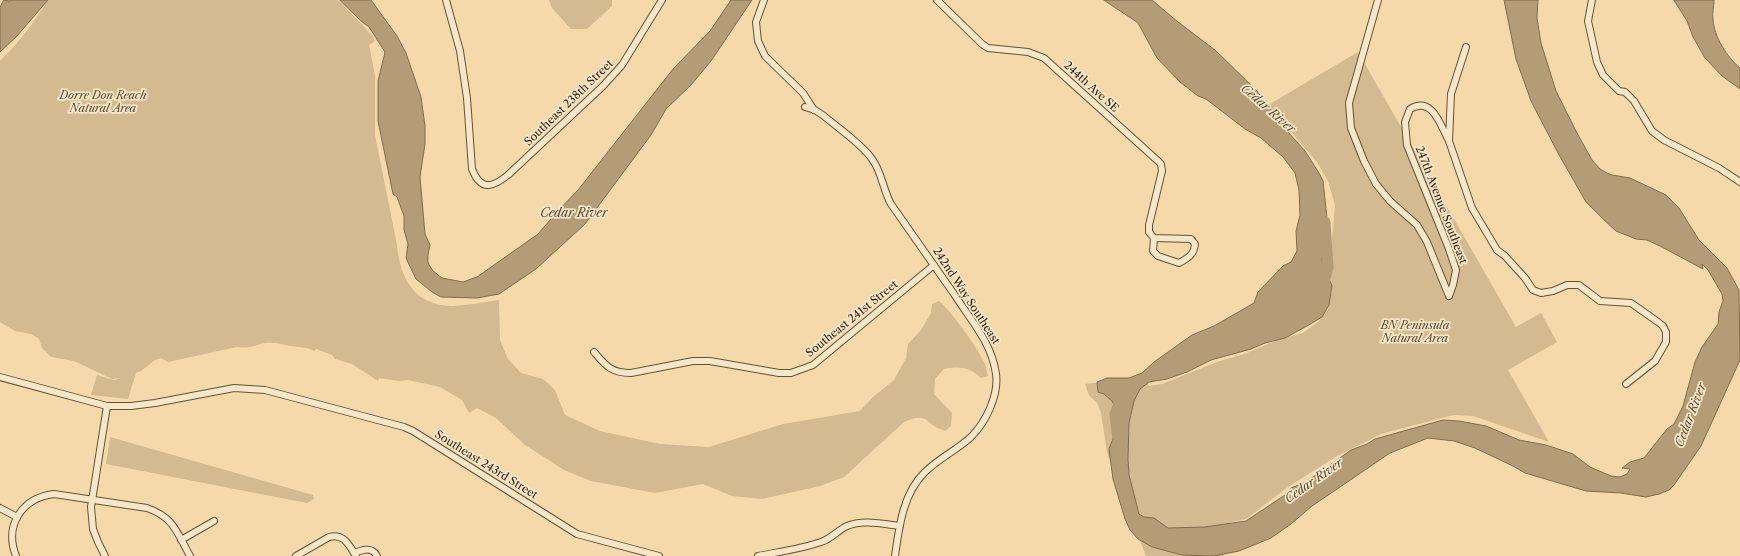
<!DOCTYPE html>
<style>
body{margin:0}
canvas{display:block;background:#f5d9aa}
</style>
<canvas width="1740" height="556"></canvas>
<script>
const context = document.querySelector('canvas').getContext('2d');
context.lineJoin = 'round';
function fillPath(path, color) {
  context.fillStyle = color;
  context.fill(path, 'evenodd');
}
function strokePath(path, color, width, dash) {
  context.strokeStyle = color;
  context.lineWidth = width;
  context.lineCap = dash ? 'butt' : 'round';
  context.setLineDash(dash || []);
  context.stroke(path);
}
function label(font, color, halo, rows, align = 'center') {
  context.font = font + ' "Libre Caslon Text",serif';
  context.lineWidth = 3.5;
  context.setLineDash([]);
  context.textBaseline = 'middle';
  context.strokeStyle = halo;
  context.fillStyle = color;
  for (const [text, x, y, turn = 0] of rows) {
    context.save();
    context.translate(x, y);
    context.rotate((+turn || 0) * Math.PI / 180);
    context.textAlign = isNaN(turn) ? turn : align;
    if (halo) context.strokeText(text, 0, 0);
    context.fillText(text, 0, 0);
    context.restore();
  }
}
fillPath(new Path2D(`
 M48,0H337L340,2L371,34L375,41L369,45L375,75V135L397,245C400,279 415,306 453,306C468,305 484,302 499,300L500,340L508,359L521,373L543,379L555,390L565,415L600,431L660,444L709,447L783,424L860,411L873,397L894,380L906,358L908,344L921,330L931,313L932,304L939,301C951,310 979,350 985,364C986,368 987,372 988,376L981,378C969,367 959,366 944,369L935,379L934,394L952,413L951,426L945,431C923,424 930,411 904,422L844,477L820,486L762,499L732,496L703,484L655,493L591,481L564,470L525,445L496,418L477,408L469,413L462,400L440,387L408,380L399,381L379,378L378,381L352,364L335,359L332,355L316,349L315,351C306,347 299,347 290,346C281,344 275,342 265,343C254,345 251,349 237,347L168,362L161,358L155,360L141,371L130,375L136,373L128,399L91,395L97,375L114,380L122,378L112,379L74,361L51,357L42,348L39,339L31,334L15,331L0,322V61C19,43 34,22 48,0Z
 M549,0H612V6L587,29H571L552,8Z
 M1358,52L1516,327L1541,313L1557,342L1508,370L1549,442L1473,416L1454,415L1430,421L1381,434L1337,456L1288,487L1246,519L1228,523L1234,533L1223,556H1146L1113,471L1107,452L1101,413L1097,403L1089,395L1085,384L1144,377L1149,386L1162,384L1217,362L1247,353L1280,339L1303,333L1319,321L1328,309L1332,291L1330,262L1335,205L1328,181L1317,162L1268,105Z
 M110,437L313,495L314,499L307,503L106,464Z`), '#d4ba90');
const water = new Path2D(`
 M4,0L9,1L11,0H48L17,36L0,52V8Z
 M340,0H371L397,36L406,53L421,97L425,126V144L420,177L425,234L430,245L428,255V263L433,271L442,278L463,282L477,277L538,234L557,212L578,190L673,69L710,31L731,0H752L711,61L691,85L666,109L651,135L585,224L536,269L499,294L477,298L441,297L432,292L416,279L406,258L408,244L404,230V216L397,197L393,194L378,121V81L385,52L369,27L361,21Z
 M1104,0H1152L1178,22L1215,50L1256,90L1288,132L1305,151L1319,173L1323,181L1327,218L1326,237L1322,260L1332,286L1329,305L1322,317L1307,326L1285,338L1265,343L1251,349L1211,360L1187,372L1167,379L1149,382L1140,389L1134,401L1129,423L1128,459L1129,475L1139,514L1144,517L1154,518L1168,528L1205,527L1246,521L1285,495L1291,488L1306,482L1351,450L1367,444L1375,439L1443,420L1459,421L1486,426L1519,440L1546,445L1573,454L1590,467L1611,476L1620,477L1627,474L1630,469L1622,468L1630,462L1644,458L1667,429L1674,424L1683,406L1695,362L1702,347L1718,324L1719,312L1723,301L1722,294L1708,270L1702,264L1703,269L1660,246L1647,240L1636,239L1616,231L1604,220L1586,202L1558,153L1531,101L1516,59L1504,0H1538L1537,18L1541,43L1556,91L1577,133L1592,160L1600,169L1607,173L1612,175L1630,178L1666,195L1679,208L1699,240L1727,268L1739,290L1740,360L1701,446L1674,485L1669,490L1659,494L1646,497L1621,493L1586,491L1525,473L1513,466L1475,448L1454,441L1428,438L1390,453L1312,506L1291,524L1271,538L1239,551L1214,556L1182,555L1152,547L1138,539L1130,530L1125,519L1113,479L1109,449L1116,431L1118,414L1112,401L1104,394L1098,392L1097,382L1107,378H1129L1142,373L1154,362L1192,335L1214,326L1254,303L1258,292L1283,266L1291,262L1297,251L1296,231L1300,215L1299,190L1295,173L1283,157L1261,138L1245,129L1206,99L1198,96L1180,82L1157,58L1138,23Z
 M1674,0H1714C1714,6 1712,13 1713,19C1714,37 1727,57 1740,68V89L1722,76L1705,58L1693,37L1687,21Z`);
fillPath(water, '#b39c76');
strokePath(water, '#806c4e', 1);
strokePath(new Path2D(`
 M1323,286L1328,268L1325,222
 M1118,440L1115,414L1122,397`), '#b39c76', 11);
const minor = new Path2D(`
 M446,0L460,51L467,98L472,169C481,192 493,187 508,175L603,86L622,65L662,0
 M764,0L756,22L758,41L765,56L803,93L814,110
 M937,0L982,44L988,48L1028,52L1044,58L1158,161L1161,164L1162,171L1149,225V232L1154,238L1153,251L1158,256L1179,263C1188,258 1194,255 1195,244L1191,239L1154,238
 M1378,0L1349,103L1351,128L1364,161L1376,184L1390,201L1417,225L1427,242L1449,296
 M1592,0L1588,21L1597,62L1603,75L1619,91L1625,92L1634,101L1652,131L1664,140L1719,168L1740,182
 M1466,47L1451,94L1449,141L1472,208L1497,250L1505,256L1525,278L1533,290L1541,293L1553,291L1567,285H1579L1600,301L1631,303L1658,322L1663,326L1666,332V342L1655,361L1626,384
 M805,107L815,110L824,116C837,127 863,145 872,159C882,172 883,190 891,204C912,234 933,264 954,294C970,319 992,343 996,374C999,395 986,422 971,437C957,450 939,458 925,472C903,493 899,527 895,556
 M1448,139C1440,124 1432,96 1410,109L1405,122L1407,145L1449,249L1456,270L1453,285L1449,296
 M594,352C606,366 611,373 631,373L693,361H710L779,373H791L813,365L934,265
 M0,377L107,406H131L155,403L234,388L265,390L404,427L413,431L577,534L659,556
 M0,508L17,517
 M181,540L214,521
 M354,553C363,550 372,546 377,556
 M16,556C4,525 22,498 54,494L147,508C174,517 177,533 190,556
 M105,556L98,542L93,529L91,507L107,406
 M296,556L329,537C344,533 349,545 356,556
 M758,556C778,552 801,549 821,542C831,539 838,530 847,526C863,519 883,524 900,526`);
strokePath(minor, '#645238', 8);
strokePath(minor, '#f8e6c8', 6);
label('11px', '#342512', '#f8e6c8', [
 ["244th Ave SE",1091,87,42],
 ["Southeast 238th Street",569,103,-44],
 ["247th Avenue Southeast",1441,205,69],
 ["242nd Way Southeast",966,296,57],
 ["Southeast 241st Street",852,319,-39],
 ["Southeast 243rd Street",486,465,32]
]);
label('italic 11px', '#5c4a32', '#f8e6c8', [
 ["Dorre Don Reach",103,96],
 ["Natural Area",103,109],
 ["BN Peninsula",1415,326],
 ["Natural Area",1415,339]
]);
label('italic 12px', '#5a4930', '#f8e6c8', [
 ["Cedar River",1268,109,41],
 ["Cedar River",574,214],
 ["Cedar River",1691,415,-69],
 ["Cedar River",1314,481,-35]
]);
</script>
